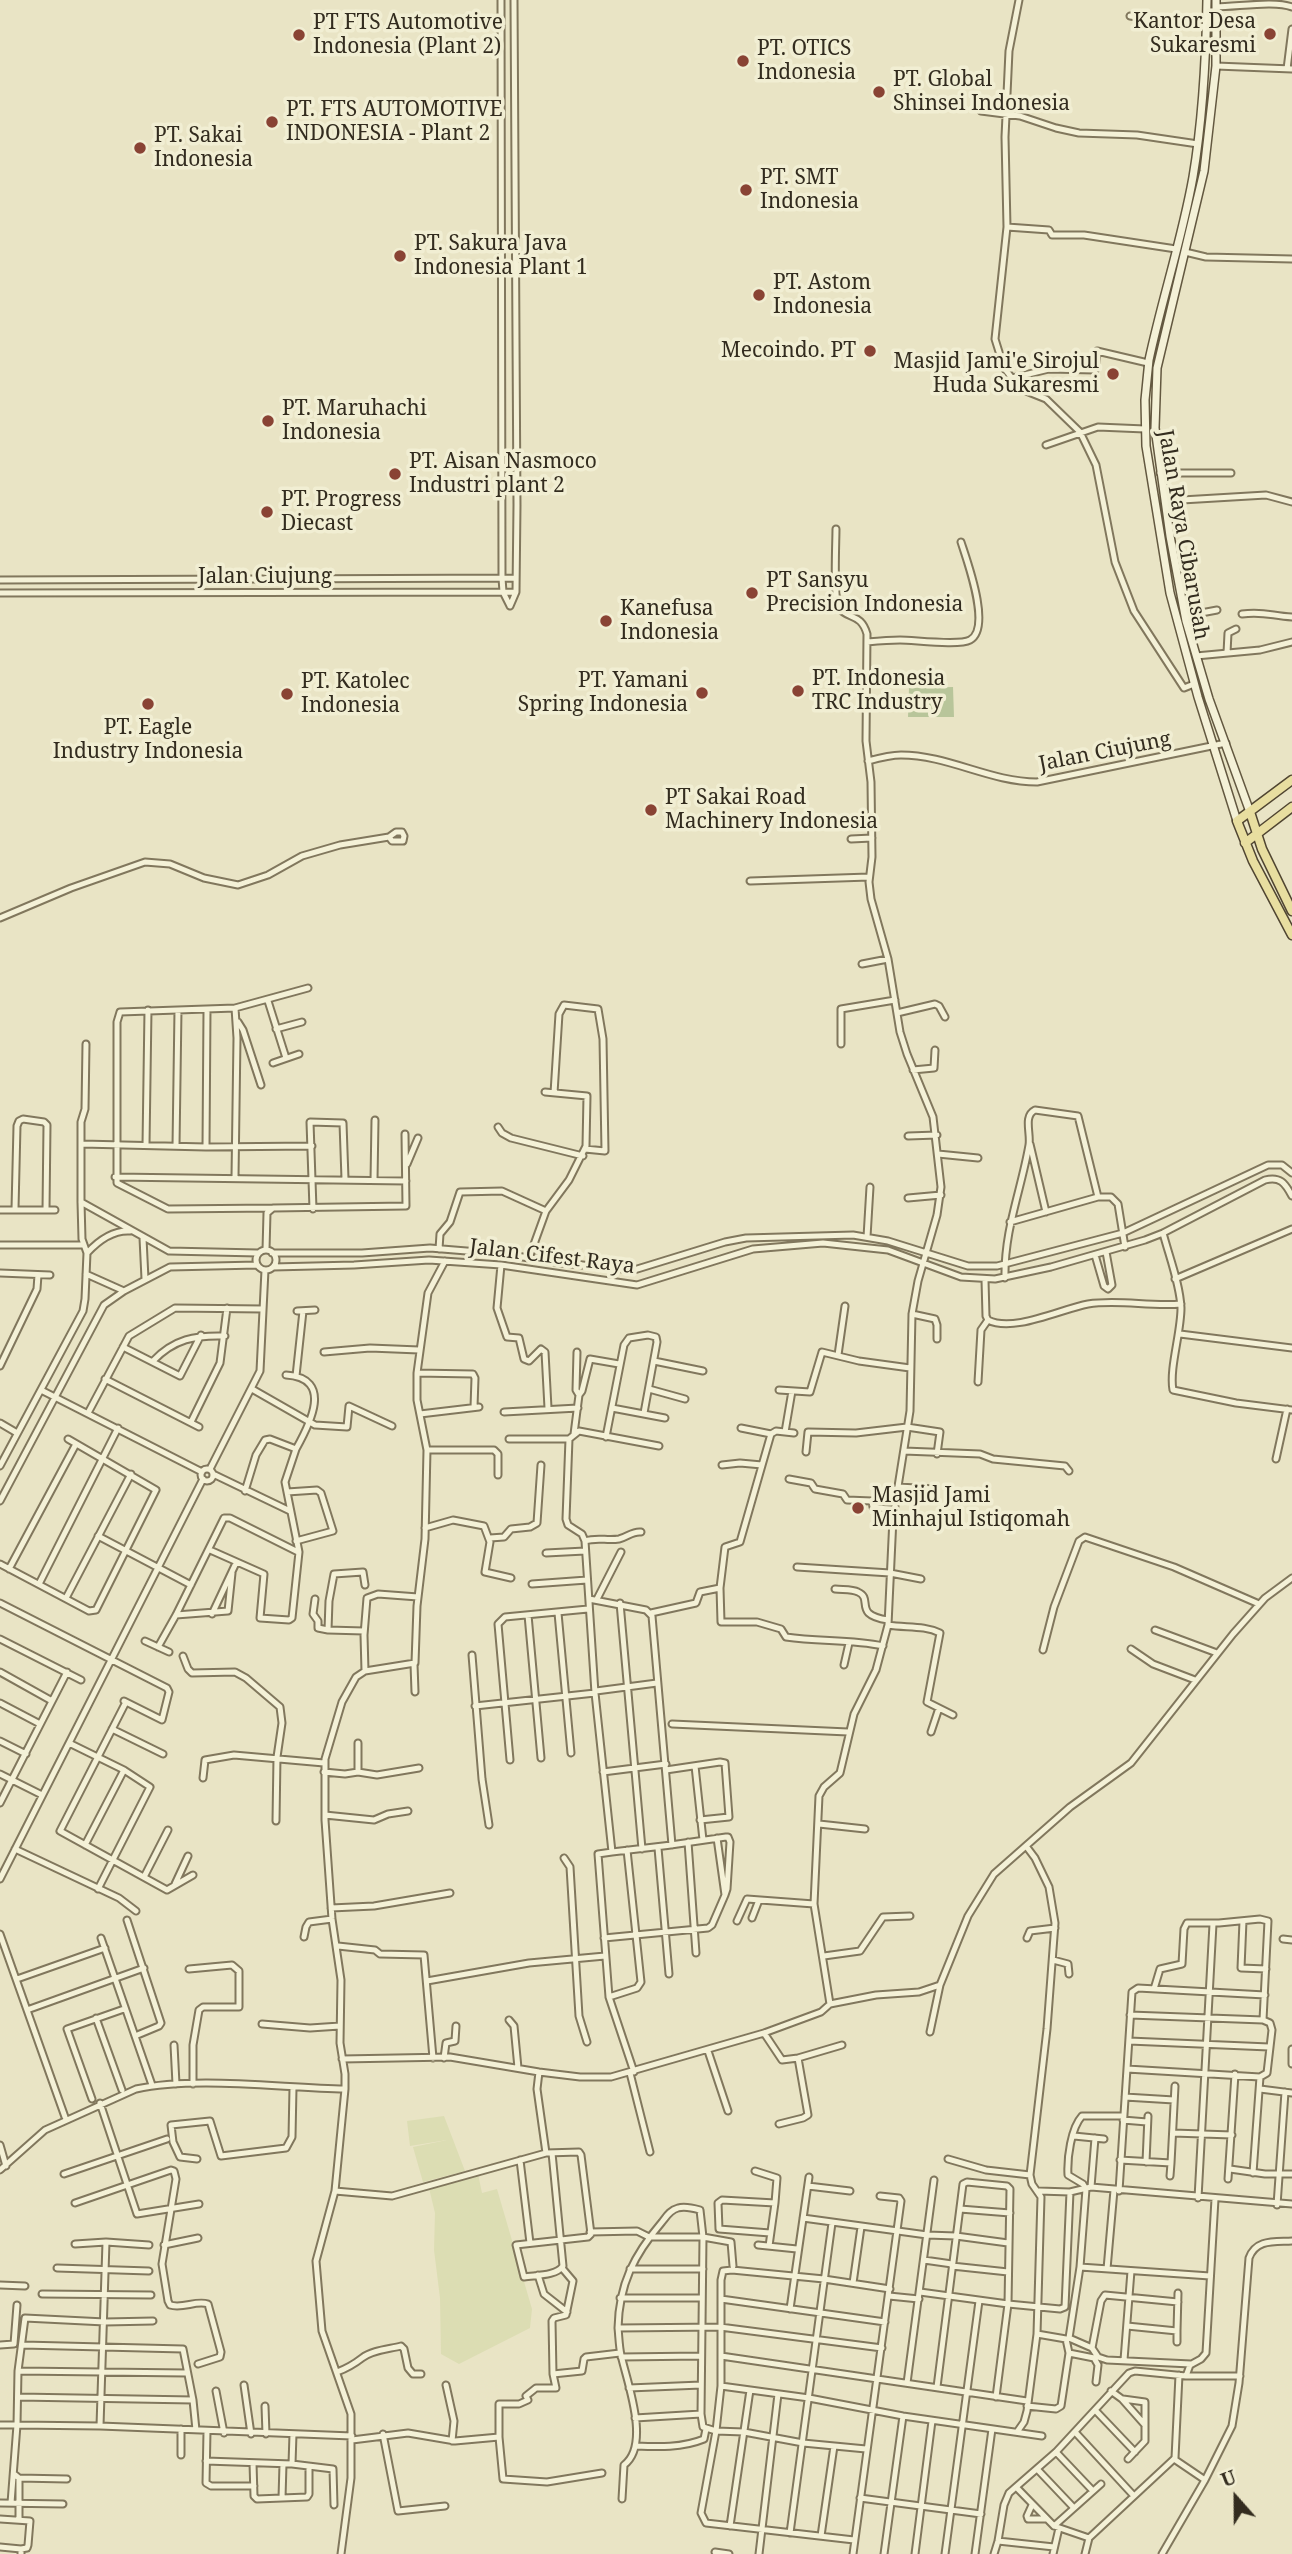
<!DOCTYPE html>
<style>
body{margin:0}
#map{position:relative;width:1292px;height:2554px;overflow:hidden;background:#e9e4c5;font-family:"Noto Serif",serif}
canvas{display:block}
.north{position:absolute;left:1201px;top:2463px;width:70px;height:70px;-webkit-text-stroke:5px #f1eed3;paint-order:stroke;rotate:339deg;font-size:19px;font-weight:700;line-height:28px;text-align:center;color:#332c1f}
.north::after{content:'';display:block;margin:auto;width:24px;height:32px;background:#332c1f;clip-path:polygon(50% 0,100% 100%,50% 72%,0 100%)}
</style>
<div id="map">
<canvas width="1292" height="2554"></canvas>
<div class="north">U</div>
</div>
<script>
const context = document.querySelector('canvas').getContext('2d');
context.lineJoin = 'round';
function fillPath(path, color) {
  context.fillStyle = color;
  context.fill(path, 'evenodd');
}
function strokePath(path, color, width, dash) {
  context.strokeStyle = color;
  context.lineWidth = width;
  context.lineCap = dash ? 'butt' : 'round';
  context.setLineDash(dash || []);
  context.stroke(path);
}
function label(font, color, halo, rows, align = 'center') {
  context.font = font + ' "Noto Serif",serif';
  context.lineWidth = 7;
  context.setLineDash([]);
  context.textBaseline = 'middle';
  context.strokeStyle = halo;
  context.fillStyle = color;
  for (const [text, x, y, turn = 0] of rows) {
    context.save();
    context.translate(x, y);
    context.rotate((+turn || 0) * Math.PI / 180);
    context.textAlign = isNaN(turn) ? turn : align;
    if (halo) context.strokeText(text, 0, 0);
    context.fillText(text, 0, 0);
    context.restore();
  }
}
fillPath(new Path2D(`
 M444,2116L465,2171L423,2182L413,2147L447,2140L410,2146L407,2121Z
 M473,2170L475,2175L478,2174L482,2193L497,2189L532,2309L530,2328L459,2364L441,2354L440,2298L434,2250L435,2213L428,2184Z`), '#dcddb3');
fillPath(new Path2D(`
 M953,687L954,717H908L909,688Z`), '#b8c59a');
const street = new Path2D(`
 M501,0L502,578L503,592L510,606
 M1019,0L1009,51L1005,137L1007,227L995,339L1004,368L1012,378L1026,391L1046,399L1080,432L1096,465L1115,562L1134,611L1184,688L1194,684
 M1216,7C1237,7 1275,0 1292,7
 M1130,16L1207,27
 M1216,66L1292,69
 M1287,69L1292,29
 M981,111L1020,116L1056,128L1079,133L1137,135L1198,144
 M1007,227L1049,230L1052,235H1084L1176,249
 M1185,252L1206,257L1292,259
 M1012,378L1049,369L1095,370L1097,351L1148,363
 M1046,445L1098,427L1145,429
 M1160,473H1231
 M1165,501L1266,495L1292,502
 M0,580L516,578
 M0,593L516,592
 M510,606L516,592L517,505L514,0
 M1242,614C1264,611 1272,616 1292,617
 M1185,616L1217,610
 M867,642C878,641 889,640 900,640C914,640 959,646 970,640C992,628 967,561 961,542
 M1227,653L1228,633L1236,629
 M1196,656L1260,650L1292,642
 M868,761C879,758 890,755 901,755C948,755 990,782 1037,782L1226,743
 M809,822L871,819
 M851,839L872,838
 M750,881L869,877
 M0,918L71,888L145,862L170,864L204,878L238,885L268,875L302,856L340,845L389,837L396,832H402L404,836L403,841H392L389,837
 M862,964L888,959
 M268,1001L286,1058
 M235,1008L308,988
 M897,1013L935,1004L939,1006L945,1017
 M238,1022L243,1030L261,1085
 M276,1029L302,1022
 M841,1044V1009L895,1000
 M273,1063L299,1054
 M913,1070L934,1068L935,1050
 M554,1093L559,1014L564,1005L598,1009L603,1039L605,1151L585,1149
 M498,1127L502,1133L511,1138L583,1156
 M908,1136L937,1135
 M82,1144L206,1147L312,1146
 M1030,1144L1046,1212
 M146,1145L148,1010
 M176,1146L178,1010
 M206,1147L207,1010
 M938,1154L978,1158
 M407,1164L418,1138
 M115,1177L406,1181
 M235,1177L237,1038L235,1008L120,1012L117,1022V1183L168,1209L273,1208
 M374,1180L375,1120
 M908,1198L941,1195
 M81,1202L169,1251L258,1253
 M15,1209L17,1126L19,1121L23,1119L44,1122L47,1125L46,1210
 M313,1209L310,1122L343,1123L345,1179
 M0,1210H55
 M1010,1222L1098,1197H1111L1118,1204L1125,1247
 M1163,1233C1169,1256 1180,1284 1181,1308C1181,1333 1169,1369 1173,1390L1236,1403L1292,1410
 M867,1237L870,1187
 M143,1238L145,1279
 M0,1245H84
 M439,1249L440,1234L450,1222L460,1192L502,1191L546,1211
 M266,1250L267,1213L273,1208L406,1206L405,1134
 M256 1260a10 10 0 1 1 20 0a10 10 0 1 1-20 0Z
 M87,1253C98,1241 113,1230 130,1231
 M272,1253H362L430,1248L503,1254L562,1263L634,1270L725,1242L746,1238L853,1235L888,1241L968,1266H997L1123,1233L1268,1165H1282L1292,1173
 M1095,1255L1104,1286L1108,1289L1112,1285L1106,1252
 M529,1258L546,1211L569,1180L586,1146L587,1096L545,1092
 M501,1265L497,1308L507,1337L519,1338L524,1359L529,1361L541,1349L545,1352L548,1408
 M273,1267L354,1265L429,1260L501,1265L637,1285L753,1249L823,1243L888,1250L961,1277L995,1279L1051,1267L1145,1240L1163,1233L1265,1180C1280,1176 1285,1183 1292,1196
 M0,1273L50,1275
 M86,1274L124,1291
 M1005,1278C1004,1230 1021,1191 1029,1145C1031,1133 1023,1116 1035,1110L1078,1116L1098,1197
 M1175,1279L1292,1229
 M985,1280L986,1316L988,1320C1013,1333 1061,1309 1088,1304C1119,1299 1150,1307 1181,1304
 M297,1311L315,1310
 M912,1314L935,1319L937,1325V1339
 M1180,1334L1292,1348
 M123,1347L180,1376L201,1335
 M324,1352L370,1348L419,1350
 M838,1355L845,1306
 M153,1361C174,1339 195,1335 225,1336
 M654,1361L703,1371
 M0,1366L37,1289L38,1275
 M417,1373L473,1374L475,1378L474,1407
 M286,1375C334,1378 310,1424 296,1449
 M296,1376L303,1311
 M105,1379L199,1427
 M978,1382L981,1330L988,1320
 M252,1389L315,1425L347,1427L349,1406L392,1426
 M649,1389L685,1399
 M41,1390L202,1472
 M779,1390L810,1392L822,1352L859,1361L910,1368
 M579,1395L582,1391L590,1359L619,1364
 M612,1408L665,1418
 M504,1412L578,1408
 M88,1413L129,1336L175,1308L263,1309
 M420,1414L479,1407
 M191,1422L220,1363L227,1308
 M0,1423L17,1433
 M741,1428L771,1434
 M785,1432L792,1391
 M574,1434L579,1395L576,1390L577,1352
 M606,1437L624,1345L629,1338L648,1335L656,1337L657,1342L644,1413
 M509,1439H569L579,1431L659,1446
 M569,1439L566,1519L568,1525L582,1534L585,1541L595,1693L612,1852L598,1854L609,1997L634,2072
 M427,1450H494L498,1454V1475
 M904,1451L980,1454L993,1459L1065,1466L1069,1471
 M806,1452L808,1432L856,1433L907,1427L940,1432L937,1454
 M1276,1459L1287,1409
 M722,1465L740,1463L762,1465
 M0,1466L83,1311L85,1299L87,1253L82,1239L81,1202V1122L85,1109L86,1044
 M201 1475a6 6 0 1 1 12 0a6 6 0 1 1-12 0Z
 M210,1469L260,1371L265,1270
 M213,1474L290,1511
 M789,1479L811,1483L815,1489L843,1494L847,1500L872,1501L873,1507L894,1510
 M898,1487L935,1489
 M287,1492L317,1490L321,1493L333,1531L296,1541
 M0,1501L104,1305L124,1291L170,1267L257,1265
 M425,1528L453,1520L484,1526L490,1542L485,1572L511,1578
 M98,1536L191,1585
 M490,1538L504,1537L511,1529L530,1527L537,1523L541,1465
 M585,1541C597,1537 607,1541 619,1539C628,1537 632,1531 641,1532
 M210,1550L264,1574L260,1618L289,1620L292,1618L299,1552L285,1482L296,1449L270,1439L265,1440L256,1455L245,1491
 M546,1553L585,1551
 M0,1564L89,1611L96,1610L156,1490L68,1439
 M797,1567L890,1573L921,1579
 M9,1569L76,1444
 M39,1584L118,1428
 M532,1584L587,1580
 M720,1588L721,1622H757L781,1629L786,1637C819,1642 851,1639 883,1646
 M835,1589C842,1590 852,1589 858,1592C874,1599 852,1615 888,1620
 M66,1598L131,1474
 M315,1599L313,1614L318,1621V1628L328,1630L329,1601L334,1574L363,1572L365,1585
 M589,1599L646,1610L652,1616L672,1845
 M597,1599L621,1552
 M0,1603L167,1688L169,1692L162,1720L124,1701
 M620,1603L642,1849
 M558,1613L571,1753
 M651,1613L696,1603L700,1592L720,1588L725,1547L740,1542L771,1434L776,1431L794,1433
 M212,1614L236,1563
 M176,1615L228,1611L232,1573
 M528,1615L541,1758
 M888,1625C906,1628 924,1625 940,1633L927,1702L953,1715
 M328,1630L364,1631
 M1155,1630L1217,1653
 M0,1639L81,1680
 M145,1641L169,1652
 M158,1647L176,1615L224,1518H230L298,1552
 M1131,1649L1153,1664L1195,1680
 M1043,1650L1054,1607L1079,1541L1085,1537L1174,1567L1259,1604
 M472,1655L482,1779L489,1825
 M183,1656L188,1669L192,1673L235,1672L246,1678L280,1707L282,1723L277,1757L276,1821
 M414,1664L415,1692
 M844,1665L849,1643
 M365,1671L364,1635L367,1598L378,1594L418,1597
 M0,1672L52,1701
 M596,1691L657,1683
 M126,1702L60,1831L167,1890L193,1875
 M0,1703L40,1724
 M475,1706L595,1693
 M672,1724L848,1732
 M112,1729L163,1754
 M931,1732L939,1708
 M0,1741L26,1754
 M69,1743L124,1770L150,1787L98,1889
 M510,1760L498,1624L505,1617L588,1609
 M695,1766L703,1840
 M666,1770L720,1762L725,1763L729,1817L700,1820
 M324,1772L345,1774L358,1772V1743
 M358,1772L377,1775L419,1768
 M603,1772L666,1764
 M0,1774L42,1795
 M203,1778L205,1760L234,1755L324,1763
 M0,1803L67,1672
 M325,1815L374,1820L388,1814L408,1811
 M819,1824L865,1829
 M688,1842L696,1953
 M85,1845L124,1770
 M658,1848L669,1974
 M15,1849L119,1898L136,1911
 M612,1852C650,1848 688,1843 726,1837H728L730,1842L727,1889L725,1895L717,1838
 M564,1858L570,1867L579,2016L587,2042
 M144,1877L168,1830
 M0,1879L203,1479
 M175,1884L188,1856
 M331,1908L374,1906L450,1893
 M752,1918L759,1900
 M127,1920L161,2023L159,2026L135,2036
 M737,1921L747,1899L814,1904
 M1243,1921L1241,1968L1266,1969
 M0,1934L65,2117
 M304,1937L306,1927L309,1922L332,1919
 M101,1938L152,2085
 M604,1938L708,1928L712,1925L725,1895
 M1027,1938L1030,1931L1055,1928
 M1283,1939L1292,1940
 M338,1946L375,1950L380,1954L424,1955L433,2058
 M824,1956L860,1951L883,1917L910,1916
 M1053,1960L1068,1964L1069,1974
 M189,1969L232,1965L239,1971V2007H203L199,2010L193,2045V2084
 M17,1979L105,1948
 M427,1981L529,1963L605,1956
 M609,1997L637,1988L641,1982L627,1850
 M830,2004L814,1904L819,1796L824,1787L840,1773L854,1714L876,1670L888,1625L893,1518L910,1411L912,1314L918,1281L937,1215L941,1187L933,1117L907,1054L900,1032L888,959L871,899L869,882L872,857L871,782L866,741L867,634C861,613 849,620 839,608C833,599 836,543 836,529
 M27,2010L144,1968
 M1130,2015L1263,2020
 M96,2018L122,2090
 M509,2020L514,2026L518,2068
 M262,2024L310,2028L340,2026
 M930,2032L940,1985
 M764,2033L782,2060L798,2058L842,2045
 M1129,2041L1269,2047
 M174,2045L176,2084
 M1292,2049V2064
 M708,2051L728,2111
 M444,2058L446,2043L455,2041L456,2026
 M342,2059L450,2057L539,2072L580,2077H611L764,2033L821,2012L830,2004L876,1995L919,1992L940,1985L968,1916L994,1874L1070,1807L1131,1763L1233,1634L1265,1598L1292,1578
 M1127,2069L1260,2077L1267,2073L1272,2030L1270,2023L1263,2020L1268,1921L1260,1919L1219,1923H1187L1184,1929L1182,1964L1160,1969L1154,1989
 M539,2072L537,2089L546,2153
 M630,2073L650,2152
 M1260,2089L1292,2093
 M1125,2097L1174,2100
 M92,2099L67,2029L124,2009
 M100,2103L137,2214L199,2204
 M1123,2116H1082C1071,2128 1067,2158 1068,2175L1083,2184L1086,2189L1080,2267L1069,2338L1092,2348L1101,2301L1105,2295L1178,2302
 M1123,2120L1147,2122
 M779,2124L803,2118L808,2115L798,2058
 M1173,2133L1232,2135
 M1074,2136L1104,2139
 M0,2145L6,2166
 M197,2159L180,2157L173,2142L171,2125L210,2121L221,2156L286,2148L292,2137L293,2088
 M948,2159L986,2170L1030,2175
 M520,2160L530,2243
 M1120,2160L1171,2163L1175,2086
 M1146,2162L1148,2116
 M1230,2169L1265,2174H1292
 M0,2170L45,2130L136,2089C196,2076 281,2088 345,2089
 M755,2171L777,2178L775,2203
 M1253,2173L1260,2077
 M64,2174L167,2139
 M1170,2176L1171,2163
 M1228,2179L1235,2074
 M808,2186L850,2191
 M1091,2187L1095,2138
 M335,2191L392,2196L546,2153L579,2152L581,2155L591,2234L588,2237L516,2245L524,2277C536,2275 556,2276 563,2266L552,2153
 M1119,2191L1132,1992L1138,1988L1265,1995
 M1070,2192L1091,2187L1292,2204
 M1198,2198L1213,1924
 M75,2203L171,2170L174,2171L176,2179L162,2264L168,2301L170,2305C183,2309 196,2300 208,2304L221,2352L220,2357L198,2364
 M1277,2205L1285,2092
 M960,2209L1010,2213
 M803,2218L927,2235L956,2236L1008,2243
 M590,2232L637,2231L649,2237H703L731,2242L733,2266
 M106,2242L100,2426L352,2436
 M75,2244L106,2242L149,2245
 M164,2245L198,2238
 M758,2245L797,2249
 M769,2246L775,2203L722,2200L718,2203L719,2229L770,2233
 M924,2260L952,2264
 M952,2266L1008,2272
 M1080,2267L1210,2276
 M57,2268L149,2271
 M630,2269H703
 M1107,2269L1114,2190
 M538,2275L544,2294L567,2312
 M853,2283L861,2227
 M0,2285L25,2286
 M920,2292L1008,2304L1060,2309L1065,2307L1070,2192L1039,2191
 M42,2294L151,2295
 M889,2296L919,2299
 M620,2298H702
 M721,2299L885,2322
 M790,2309L809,2177
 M1127,2326L1177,2331L1178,2293
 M618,2328C619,2337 619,2346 621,2355C627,2382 651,2445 624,2465L622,2499
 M1037,2334L1066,2339L1069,2353L1094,2358L1098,2365L1096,2382
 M1177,2342V2331
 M0,2345L14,2344L17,2305
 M23,2345L183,2349L193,2400L196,2430
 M1092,2348L1098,2357L1107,2360L1191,2364
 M721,2356L1027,2401
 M621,2357L701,2356
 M1124,2360L1131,2271
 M18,2371L187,2373
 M337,2372C348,2368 353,2365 362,2358C372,2350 389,2349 401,2346L404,2349L408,2368L413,2374H421
 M553,2374L582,2371L584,2359L586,2357L620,2353
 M1186,2376L1190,2365L1201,2359L1206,2353L1215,2199
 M907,2383L934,2180
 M244,2385L251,2434
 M446,2385L454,2421L452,2441
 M721,2386L809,2398L903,2416L1042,2436
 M937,2387L963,2184L967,2182L1007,2186L1010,2189L1008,2304L996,2397
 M629,2388L701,2385
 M216,2391L224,2433
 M1111,2391L1122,2399L1145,2425V2441L1128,2459
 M19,2397L193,2400
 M1123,2399L1145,2402V2425
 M265,2406L266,2434
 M1027,2406L1056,2409L1061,2406L1069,2353
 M1095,2410L1135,2452
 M635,2418L701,2414
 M0,2425H17L18,2371L25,2318L105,2322L153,2321
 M207,2431L206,2483L211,2486H254
 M1017,2432L1024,2422L1027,2411L1037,2334L1041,2197L1032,2184L1030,2175L1047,2029L1055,1923L1049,1887L1035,1858L1026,1846
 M1075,2432L1134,2496
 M383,2434L398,2511L445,2506
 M499,2437L503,2479L547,2482L602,2473
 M352,2440L408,2433L455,2441L499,2437V2404H519L528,2400L526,2396L536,2388H556L553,2374L552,2321L554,2318L566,2315L573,2281L562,2268
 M636,2446C658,2447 682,2448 704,2439L706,2429
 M866,2449L803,2443L744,2432L716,2431L703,2427L701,2414L703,2237L700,2210C693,2208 684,2206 678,2208C670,2210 666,2217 662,2222C634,2255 619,2284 618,2328L720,2327L882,2348
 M1056,2452L1093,2491
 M181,2455V2429
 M1174,2459L1205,2480
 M206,2461L292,2464L293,2434
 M253,2463L254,2496L257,2499L307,2497L309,2494V2468
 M292,2464L333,2469L334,2505
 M1038,2470L1074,2508
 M14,2474L19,2478V2519
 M19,2478L67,2479
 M1016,2487L1054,2526L1089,2538
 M282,2498L283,2464
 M860,2498L981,2514
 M0,2503L63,2504
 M11,2503L17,2425L100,2426
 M1032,2505L1027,2516L1028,2519H1046
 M0,2519L30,2521L28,2545L27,2548L21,2549V2554
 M730,2526L750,2390
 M1054,2526L1101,2484
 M790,2533L832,2223
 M821,2536L834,2446
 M854,2540L706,2523L701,2513L716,2431L721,2386V2280L723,2271L732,2270L824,2279L890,2289
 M998,2541L1054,2547
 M0,2547L21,2549
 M715,2552L729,2554
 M341,2554L351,2478V2414L322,2331L316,2261L335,2191L345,2089V2074L340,2043L341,1980L332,1919L325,1820V1759L342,1702L356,1677L365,1671L415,1663L417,1606L425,1539L427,1450L417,1400V1373L428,1293L445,1261
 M759,2554L778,2394
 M853,2554L901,2201L899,2198L880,2196
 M884,2554L903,2416
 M915,2554L932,2421
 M945,2554L979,2301
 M975,2554L992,2429
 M994,2554L998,2541L1004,2505L1009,2493L1056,2452L1129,2373L1135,2371L1186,2376H1240
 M1053,2554L1059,2528
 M1085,2554L1089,2538L1175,2458L1179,2375
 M1162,2554L1205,2480L1232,2426L1239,2383L1249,2258C1256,2239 1274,2242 1292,2241`);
const secondary = new Path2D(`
 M1207,0C1206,60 1203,118 1193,177C1182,239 1162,299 1149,360L1145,400L1146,446L1170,593L1198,697L1237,821
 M1216,0V66L1204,171L1157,368L1155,428L1170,536L1186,621L1209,699L1250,812`);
const primary = new Path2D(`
 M1292,780L1237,821L1253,861L1292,935
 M1250,812L1262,849L1292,911
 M1245,843L1292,807`);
strokePath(street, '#81775d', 9);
strokePath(secondary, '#635840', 10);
strokePath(primary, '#504531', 11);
strokePath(street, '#f4f1d7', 5);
strokePath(secondary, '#f4f1d7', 7);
strokePath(primary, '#e8dea0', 8);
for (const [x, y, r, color] of [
 [1270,34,7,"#894334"],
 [299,35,7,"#894334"],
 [743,61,7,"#894334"],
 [879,92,7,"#894334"],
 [272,122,7,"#894334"],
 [140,148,7,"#894334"],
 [746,190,7,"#894334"],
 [400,256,7,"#894334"],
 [759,295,7,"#894334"],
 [870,351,7,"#894334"],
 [1113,374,7,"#894334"],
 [268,421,7,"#894334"],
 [395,474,7,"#894334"],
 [267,512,7,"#894334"],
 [752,593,7,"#894334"],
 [606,621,7,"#894334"],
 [798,691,7,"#894334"],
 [702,693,7,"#894334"],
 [287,694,7,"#894334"],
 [148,704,7,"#894334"],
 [651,810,7,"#894334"],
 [858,1508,7,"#894334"]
]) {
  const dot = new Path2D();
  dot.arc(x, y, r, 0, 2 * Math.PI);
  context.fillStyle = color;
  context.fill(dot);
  strokePath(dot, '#f1eed3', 2.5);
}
label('21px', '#332c1f', '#f1eed3', [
 ["Kantor Desa",1256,22,"right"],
 ["Sukaresmi",1256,46,"right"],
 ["PT FTS Automotive",313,23],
 ["Indonesia (Plant 2)",313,47],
 ["PT. OTICS",757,49],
 ["Indonesia",757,73],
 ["PT. Global",893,80],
 ["Shinsei Indonesia",893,104],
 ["PT. FTS AUTOMOTIVE",286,110],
 ["INDONESIA - Plant 2",286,134],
 ["PT. Sakai",154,136],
 ["Indonesia",154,160],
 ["PT. SMT",760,178],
 ["Indonesia",760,202],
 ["PT. Sakura Java",414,244],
 ["Indonesia Plant 1",414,268],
 ["PT. Astom",773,283],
 ["Indonesia",773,307],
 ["Mecoindo. PT",856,351,"right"],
 ["Masjid Jami'e Sirojul",1099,362,"right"],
 ["Huda Sukaresmi",1099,386,"right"],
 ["PT. Maruhachi",282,409],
 ["Indonesia",282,433],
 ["PT. Aisan Nasmoco",409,462],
 ["Industri plant 2",409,486],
 ["PT. Progress",281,500],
 ["Diecast",281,524],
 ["PT Sansyu",766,581],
 ["Precision Indonesia",766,605],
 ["Kanefusa",620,609],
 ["Indonesia",620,633],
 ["PT. Indonesia",812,679],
 ["TRC Industry",812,703],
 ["PT. Yamani",688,681,"right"],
 ["Spring Indonesia",688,705,"right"],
 ["PT. Katolec",301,682],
 ["Indonesia",301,706],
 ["PT. Eagle",148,728,"center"],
 ["Industry Indonesia",148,752,"center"],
 ["PT Sakai Road",665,798],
 ["Machinery Indonesia",665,822],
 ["Masjid Jami",872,1496],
 ["Minhajul Istiqomah",872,1520]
], 'left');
label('21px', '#332c1f', '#f1eed3', [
 ["Jalan Raya Cibarusah",1183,535,80],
 ["Jalan Ciujung",265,577],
 ["Jalan Ciujung",1105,752,-11],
 ["Jalan Cifest Raya",552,1257,7]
]);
</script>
